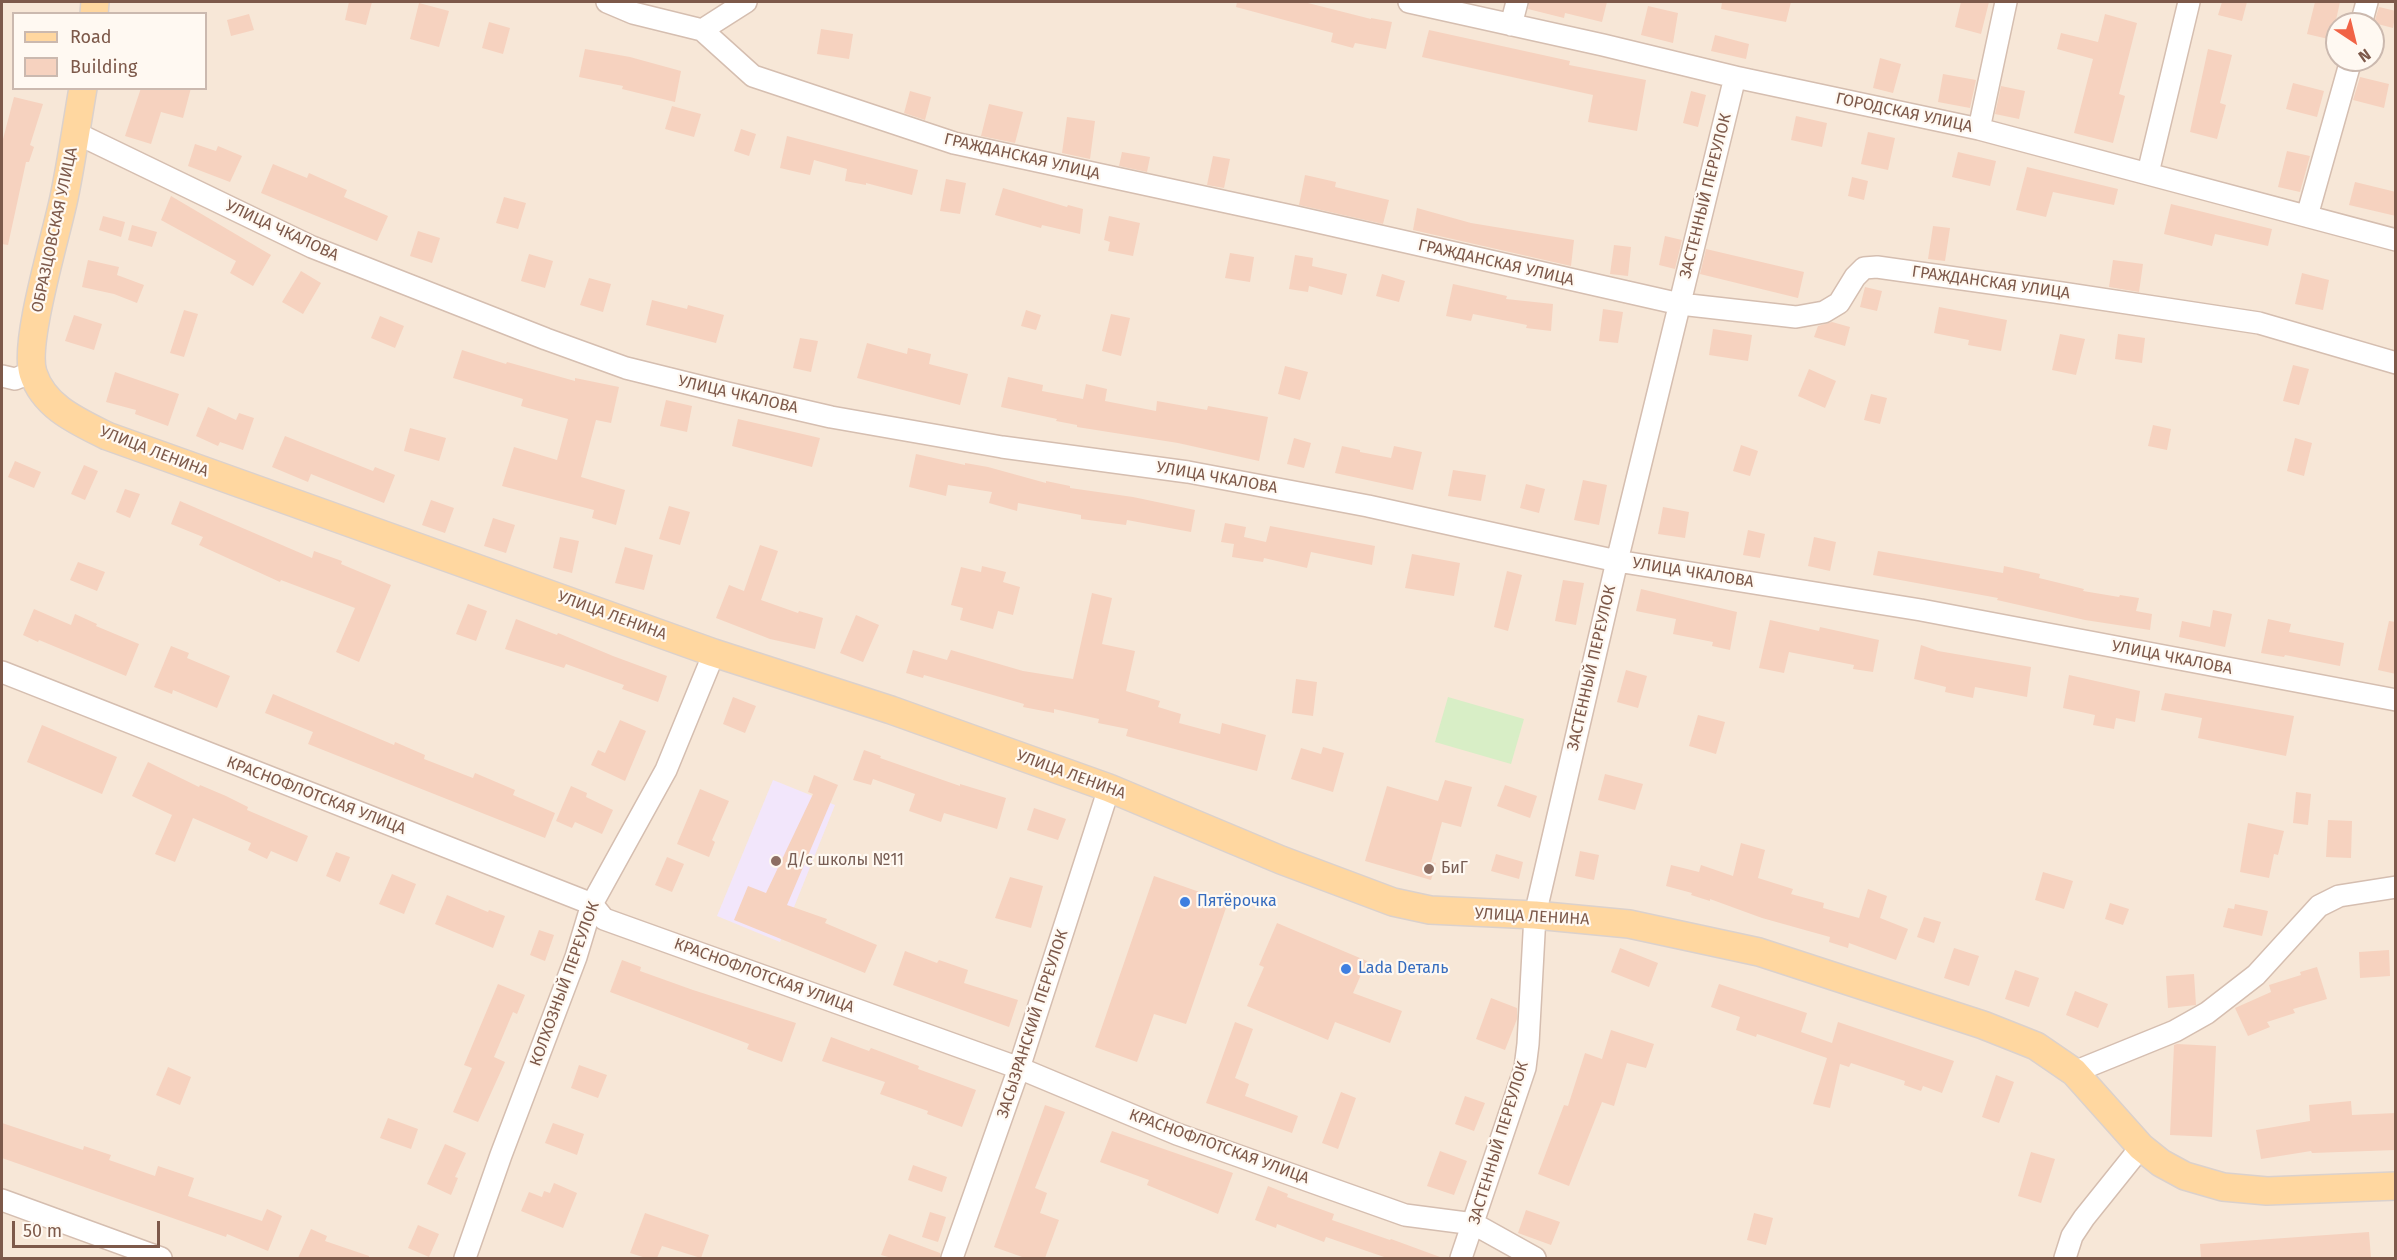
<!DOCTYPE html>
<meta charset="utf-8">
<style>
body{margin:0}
#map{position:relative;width:2397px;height:1260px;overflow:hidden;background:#fef5ea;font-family:"Fira Sans",sans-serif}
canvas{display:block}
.frame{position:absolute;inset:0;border:3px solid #7d594a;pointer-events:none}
.legend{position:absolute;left:12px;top:12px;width:195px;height:78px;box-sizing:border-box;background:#fff9f2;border:2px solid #cbb9af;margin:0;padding:8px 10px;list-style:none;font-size:18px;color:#7d594a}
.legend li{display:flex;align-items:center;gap:12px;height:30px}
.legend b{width:30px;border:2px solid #cbb9af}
.north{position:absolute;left:2325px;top:12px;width:60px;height:60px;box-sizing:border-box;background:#fff9f2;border:2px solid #cbb9af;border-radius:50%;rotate:145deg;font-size:16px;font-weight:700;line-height:24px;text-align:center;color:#7d594a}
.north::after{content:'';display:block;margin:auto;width:21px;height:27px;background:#f16346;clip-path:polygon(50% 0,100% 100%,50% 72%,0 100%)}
.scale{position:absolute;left:12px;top:1221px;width:148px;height:27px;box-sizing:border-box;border:3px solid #7d594a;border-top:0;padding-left:8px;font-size:18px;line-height:21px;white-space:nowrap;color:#7d594a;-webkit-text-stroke:4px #fff9f2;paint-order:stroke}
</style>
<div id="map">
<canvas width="2397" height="1260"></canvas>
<div class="frame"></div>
<ul class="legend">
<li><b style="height:8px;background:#ffd7a0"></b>Road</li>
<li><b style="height:16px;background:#f6d2bf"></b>Building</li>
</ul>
<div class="north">N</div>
<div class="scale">50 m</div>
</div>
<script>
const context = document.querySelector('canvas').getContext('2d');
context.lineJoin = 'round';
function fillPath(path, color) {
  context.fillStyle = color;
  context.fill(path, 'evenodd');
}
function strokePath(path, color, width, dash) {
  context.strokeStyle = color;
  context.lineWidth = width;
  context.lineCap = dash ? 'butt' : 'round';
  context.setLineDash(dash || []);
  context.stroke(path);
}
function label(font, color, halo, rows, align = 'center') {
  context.font = font + ' "Fira Sans",sans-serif';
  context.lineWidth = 4.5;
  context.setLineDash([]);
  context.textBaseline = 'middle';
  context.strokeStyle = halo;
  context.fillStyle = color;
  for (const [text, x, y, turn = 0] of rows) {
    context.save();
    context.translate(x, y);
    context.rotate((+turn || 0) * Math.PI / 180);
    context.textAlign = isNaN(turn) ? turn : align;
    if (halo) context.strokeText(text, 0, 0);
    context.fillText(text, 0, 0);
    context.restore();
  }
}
fillPath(new Path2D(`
 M2,2H2395V1258H2ZM14,14H206V88H14ZM2337,24H2373V60H2337Z`), '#f7e7d7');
fillPath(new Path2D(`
 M773,780L835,805L780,942L717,916Z`), '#f2e6fb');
fillPath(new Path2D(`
 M1448,697L1524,719L1511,764L1435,742Z`), '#d8eec6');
fillPath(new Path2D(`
 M349,2H372L366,25L345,20Z
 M1237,2H1304L1371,19V18L1392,22L1386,49L1355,43L1353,48L1331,42L1333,33L1236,7Z
 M1529,2H1607L1602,22L1565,13L1564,18L1528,9Z
 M1722,2H1791L1786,22L1721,9Z
 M1961,2H1989L1981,34L1955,27Z
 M2222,2H2247L2242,21L2218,15Z
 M2315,2H2340L2336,20L2337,41L2307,34Z
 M419,3L449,11L439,47L410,39Z
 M1648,6L1678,13L1673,43L1641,35Z
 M2379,7L2396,11L2393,28L2374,23Z
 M249,14L254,30L231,36L227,20Z
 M2105,14L2137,23L2119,94L2125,96L2113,143L2074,133L2093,59L2057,49L2061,33L2098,42Z
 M489,22L510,28L503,54L482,48Z
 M821,29L853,34L849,59L817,54Z
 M1429,30L1570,61L1569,65L1646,80L1637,131L1588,122L1593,95L1422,57Z
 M1715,35L1749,44L1746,59L1711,51Z
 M585,49L630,57L681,71L675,102L622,89L623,86L579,77Z
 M2208,49L2232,55L2220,103L2226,105L2217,139L2190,132Z
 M1880,58L1901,64L1893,93L1873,88Z
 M1943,74L1976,80L1970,108L1938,102Z
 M2360,77L2389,84L2384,108L2353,100Z
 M2293,83L2324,91L2317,117L2286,109Z
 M2001,86L2025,91L2019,119L1995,114Z
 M141,88H191L183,118L161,112L151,144L125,136Z
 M910,91L931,97L925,120L904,113Z
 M1691,91L1706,95L1698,127L1683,123Z
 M14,97L43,104L30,145L34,147L29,162H26L8,245L2,244V143Z
 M989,104L1023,112L1015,143L981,136Z
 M672,106L701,114L694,137L665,129Z
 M1796,116L1827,123L1822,147L1791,140Z
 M1067,117L1095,121L1090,159L1062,153Z
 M741,129L756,134L749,156L734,151Z
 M1868,132L1895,138L1888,170L1861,164Z
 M787,136L918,170L912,195L866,183V185L845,181L847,169L814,160L810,175L780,168Z
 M195,144L216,151L218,146L242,156L230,182L188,166Z
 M2287,151L2310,156L2300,192L2278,187Z
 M1122,152L1150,157L1147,172L1119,166Z
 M1958,152L1996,161L1990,186L1952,177Z
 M1213,156L1230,159L1224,188L1207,185Z
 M273,164L307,178L309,173L347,190L344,197L388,216L377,241L261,193Z
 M2027,167L2118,189L2114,205L2053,192L2046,217L2016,210Z
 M1305,175L1336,182L1335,187L1389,200L1383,224L1299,205Z
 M1852,177L1868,181L1864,200L1848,196Z
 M946,179L966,183L960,214L940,211Z
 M2355,182L2396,192V216L2349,205Z
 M1003,188L1067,207L1068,205L1083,209L1080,234L1042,225L1041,228L995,215Z
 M171,196L271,255L253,286L230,273L236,261L161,220Z
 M504,197L526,203L518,229L496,223Z
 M2171,204L2272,229L2268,246L2215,234L2212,246L2164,234Z
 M1417,208L1471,223L1574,240L1571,266L1413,230Z
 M103,216L125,222L121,237L99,230Z
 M1109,216L1140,223L1133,256L1108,251L1110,242L1104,240Z
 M132,225L157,232L152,247L128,240Z
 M1933,226L1950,228L1945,261L1928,259Z
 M418,231L440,238L432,263L410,256Z
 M1665,236L1682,240L1675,269L1659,265Z
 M1614,245L1631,247L1628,276L1610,274Z
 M1706,249L1804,272L1798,298L1700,274Z
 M1230,253L1254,257L1250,282L1225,278Z
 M529,254L553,261L545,288L521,281Z
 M1295,255L1313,258L1312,266L1347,274L1342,295L1309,286L1308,292L1289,289Z
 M88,260L119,267L117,275L144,285L137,303L114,294L82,287Z
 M2113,260L2143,264L2139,292L2109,287Z
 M301,271L321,283L303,314L282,302Z
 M2302,273L2329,280L2323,310L2295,304Z
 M1382,274L1405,281L1399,302L1376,296Z
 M589,278L611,284L603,312L580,305Z
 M1453,284L1507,296L1506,299L1553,304L1551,331L1526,328L1527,325L1473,314L1471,321L1446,316Z
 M1865,287L1882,291L1877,311L1860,307Z
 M652,300L687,309L688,305L724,315L716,343L646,325Z
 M1939,307L2007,320L2001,351L1968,345L1969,340L1934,333Z
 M1603,309L1623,312L1618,343L1599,341Z
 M184,310L198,314L184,357L170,353Z
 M1026,310L1041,315L1036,330L1021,326Z
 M1111,314L1130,318L1121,356L1102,351Z
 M74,315L102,324L94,350L65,341Z
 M380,316L404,326L395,348L371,338Z
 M1832,322L1850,327L1845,346L1814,337L1818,326Z
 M1713,329L1752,335L1748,361L1709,355Z
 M2060,334L2085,339L2076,375L2052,370Z
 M2118,334L2145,338L2142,363L2115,359Z
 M800,338L818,341L811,372L793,368Z
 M867,343L907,354L908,348L931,354L929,364L968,374L960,405L857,378Z
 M462,350L506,364L507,362L575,381V378L619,387L611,423L596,420L581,477L625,490L616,525L592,518L594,510L502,486L514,447L557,460L568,419L521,406L523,399L453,378Z
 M2293,365L2309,369L2299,405L2283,401Z
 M1285,366L1308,372L1300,400L1278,394Z
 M1809,369L1836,381L1825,408L1798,396Z
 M115,372L179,394L168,426L135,414L136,410L106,402Z
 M1008,377L1043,385L1042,391L1083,399L1086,384L1107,389L1105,401L1156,411L1157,401L1207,410L1208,406L1268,417L1259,461L1178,443L1077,427V425L1056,421L1057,419L1001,407Z
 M1871,394L1887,398L1880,424L1864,420Z
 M666,400L692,406L687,432L660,426Z
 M208,407L236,420L239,413L254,418L243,450L220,442L218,446L196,436Z
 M738,419L820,438L812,467L732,446Z
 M2153,425L2171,429L2167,450L2148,446Z
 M410,428L446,438L439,461L404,451Z
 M285,436L373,471L375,467L395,475L384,503L311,474L308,482L272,467Z
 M1294,438L1311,443L1304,468L1287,464Z
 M2295,438L2312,443L2304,476L2287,471Z
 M1741,445L1758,451L1750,476L1733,471Z
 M1342,446L1360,450V452L1391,458L1394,446L1422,452L1413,490L1335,473Z
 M916,454L965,465V463L988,467L1046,483V481L1070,486V488L1133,497L1195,510L1191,532L1127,520L1126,525L1081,519V515L1018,503L1017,511L989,503L992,492L948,485L946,496L909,487Z
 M15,461L41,472L34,488L8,477Z
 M84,465L98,471L85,500L71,494Z
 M1453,470L1486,475L1481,501L1448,496Z
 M1583,480L1607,485L1599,525L1574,520Z
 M1526,484L1545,489L1539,513L1520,508Z
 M125,489L140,494L130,518L116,512Z
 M431,500L454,508L445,533L422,525Z
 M180,501L312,558L314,551L342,561L341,564L391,585L359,662L336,652L355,608L281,580L280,582L199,545L203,537L171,524Z
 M669,506L690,512L680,545L659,539Z
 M1663,507L1689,512L1685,538L1658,534Z
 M493,518L515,525L506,553L484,546Z
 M1225,523L1246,527L1244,537L1266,542L1270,526L1375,546L1372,565L1311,552L1307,568L1264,558L1263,562L1232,557L1234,544L1221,542Z
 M1748,530L1765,534L1760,558L1743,555Z
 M560,537L579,541L572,573L553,568Z
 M1814,537L1836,542L1830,571L1808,566Z
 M760,545L778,551L761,600L798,613L799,611L823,618L815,649L770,639L716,618L729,585L744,591Z
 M625,547L653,555L644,590L615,583Z
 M1878,551L2003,573L2004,566L2040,574L2039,578L2084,589L2083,591L2119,597L2120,595L2139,598L2136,611L2152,614L2150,630L2085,620L1997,600L1998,598L1873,575Z
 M1412,554L1460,563L1454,596L1405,588Z
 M78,562L105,572L97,591L70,580Z
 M982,566L1006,572L1003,582L1020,587L1013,615L998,611L993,629L960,620L963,608L951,605L961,567L981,572Z
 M1507,571L1522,575L1508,631L1494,627Z
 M1563,580L1584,583L1576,625L1555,621Z
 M1641,589L1737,612L1730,650L1712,646L1713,642L1673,634L1676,619L1636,611Z
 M1092,593L1112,598L1102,644L1135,651L1126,691L1160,701L1158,707L1181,714L1179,723L1220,734L1222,723L1266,735L1257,771L1126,736L1128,729L1098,723L1099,719L1054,709V713L1023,707L1024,704L924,675L923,678L906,673L913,650L947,660L951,650L1023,671L1073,679Z
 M468,604L487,611L476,641L456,634Z
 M34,609L71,625L75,614L97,624L96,626L139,644L126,676L39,640L38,642L23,635Z
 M2213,610L2232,614L2225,647L2179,637L2182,621L2210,627Z
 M856,615L879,625L863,662L840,653Z
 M516,619L557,635L558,633L613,656L667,676L658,702L622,689L624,685L566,664L564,668L505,649Z
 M2268,619L2291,624L2289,632L2344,643L2340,666L2285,655L2284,657L2261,653Z
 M1770,620L1819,631L1820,627L1879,640L1873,672L1853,669L1854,665L1789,652L1784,673L1759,668Z
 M2389,621L2396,622V674L2378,670Z
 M1921,645L1938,651L2031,667L2027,697L1975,687L1973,698L1945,692L1946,687L1914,679Z
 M171,646L189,653L187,658L230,676L217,708L173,690L172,694L154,687Z
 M1626,670L1647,676L1638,708L1617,702Z
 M2069,675L2140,691L2135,722L2116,718L2114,729L2093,725L2095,715L2063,708Z
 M1296,679L1317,682L1313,716L1292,713Z
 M2165,693L2294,716L2286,756L2198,738L2202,718L2161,710Z
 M273,694L394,745L395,742L425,755L424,759L473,778L475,773L515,790L513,795L555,813L545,838L308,744L313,732L265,713Z
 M733,697L756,706L745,733L723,724Z
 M1698,715L1725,722L1716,754L1689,746Z
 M620,720L646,731L625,781L591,765L598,750L605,753Z
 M42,725L117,757L102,794L27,762Z
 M1323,747L1344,753L1333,792L1291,779L1301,748L1321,754Z
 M864,750L881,756L880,758L960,786V784L1006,798L997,829L944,813L941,822L909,811L915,794L873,779L871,785L853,780Z
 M148,762L199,787L200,785L226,796L248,807L247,810L308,836L297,862L271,851L267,859L248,850L251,843L193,818L175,862L155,854L172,815L132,796Z
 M1605,774L1643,784L1635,810L1598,800Z
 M814,775L838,785L787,905L827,919L825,923L877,945L865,973L734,920L748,886L766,893L813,794L808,792Z
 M1445,780L1472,787L1461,827L1442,822L1431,862L1436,863L1431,880L1365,861L1387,786L1438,801Z
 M1505,785L1537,796L1530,818L1497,806Z
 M571,786L587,793L586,797L613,810L602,834L575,822L572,828L556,821Z
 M700,789L729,801L712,840L715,842L709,857L677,844Z
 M2296,792L2311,794L2308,825L2293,823Z
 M1034,808L1066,819L1058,840L1027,830Z
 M2328,820L2352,821L2351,858L2326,857Z
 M2248,823L2284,831L2278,855L2274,854L2269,878L2240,872Z
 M1741,843L1765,850L1758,878L1793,889L1791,894L1824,903L1823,908L1859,918L1868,889L1887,896L1880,918L1908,929L1896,960L1849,943L1848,948L1829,942L1830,937L1762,918L1710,899V901L1691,895L1692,893L1666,886L1671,865L1699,872L1701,865L1733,876Z
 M1580,851L1599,855L1594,880L1575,876Z
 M336,852L350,857L340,882L326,876Z
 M1496,854L1523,862L1519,879L1491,871Z
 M667,857L684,864L672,892L655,885Z
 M2043,872L2073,881L2064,909L2035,900Z
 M392,874L416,884L404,914L379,904Z
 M1154,876L1228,902L1186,1024L1154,1014L1137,1062L1095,1047Z
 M1010,877L1043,886L1031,928L995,918Z
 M447,895L488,912L489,910L505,916L493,948L435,924Z
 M2110,903L2129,909L2123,925L2105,919Z
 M2235,904L2268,911L2262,936L2223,927L2228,908L2234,909Z
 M1924,917L1941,922L1934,943L1917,937Z
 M1277,923L1367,961L1353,993L1402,1011L1390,1043L1335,1022L1328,1040L1247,1006L1264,967L1259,965Z
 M539,930L554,935L545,961L530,955Z
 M1620,948L1658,963L1649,987L1611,972Z
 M1954,948L1979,956L1969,986L1944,978Z
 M2389,950L2390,976L2360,978L2359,952Z
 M905,951L937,963L939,960L968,970L964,983L1018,1000L1009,1027L893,985Z
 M622,960L641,967L640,971L693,990L796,1023L782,1062L747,1049L749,1044L610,992Z
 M2317,967L2327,999L2293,1009L2295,1013L2267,1022L2270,1027L2248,1036L2235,1008L2271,992L2269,985L2301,975L2300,972Z
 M2015,970L2039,978L2029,1007L2005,999Z
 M2194,974L2196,1005L2168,1008L2166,976Z
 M498,984L525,995L517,1014L513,1012L494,1057L505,1062L478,1122L453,1112L472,1068L464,1065Z
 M1719,984L1807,1013L1801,1032L1832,1043L1838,1022L1954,1061L1942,1093L1923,1086L1921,1091L1904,1085L1905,1081L1851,1063L1849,1067L1840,1064L1830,1108L1813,1104L1827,1058L1757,1034L1756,1037L1736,1030L1740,1017L1711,1007Z
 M2075,991L2108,1004L2098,1028L2066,1015Z
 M1491,998L1517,1008V1019L1505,1050L1476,1039Z
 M1235,1022L1253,1029L1235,1078L1249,1084L1245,1096L1298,1116L1292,1133L1206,1103Z
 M1611,1030L1654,1044L1646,1068L1627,1063L1614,1106L1602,1102L1569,1186L1538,1174L1564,1105L1568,1106L1585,1053L1602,1059Z
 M831,1037L869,1051L871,1048L919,1066L918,1069L976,1090L962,1127L927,1114L928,1111L880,1094L885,1082L822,1061Z
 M2177,1044L2216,1046L2212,1137L2170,1135L2174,1045Z
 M579,1065L607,1075L598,1098L571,1088Z
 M168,1067L191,1077L180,1105L156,1095Z
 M1996,1075L2014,1082L1999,1123L1982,1117Z
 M1341,1092L1356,1098L1338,1149L1322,1143Z
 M1465,1096L1485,1103L1474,1131L1455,1124Z
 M2351,1101L2352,1115L2396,1113V1150L2312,1153L2311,1151L2261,1159L2256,1130L2310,1121L2309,1105Z
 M1045,1105L1065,1112L1035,1188L1047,1193L1040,1213L1059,1220L1045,1258H1025L994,1247Z
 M388,1118L418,1129L411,1149L380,1138Z
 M2,1123L83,1150L84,1146L111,1155L109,1160L155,1176L158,1166L194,1178L188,1196L262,1221L267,1209L282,1216L268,1251L227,1234L226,1237L198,1227L2,1158Z
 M553,1123L584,1134L577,1155L545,1143Z
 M1112,1131L1233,1173L1218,1214L1147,1185L1149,1180L1100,1162Z
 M445,1144L466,1153L455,1177L458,1178L451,1195L427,1184Z
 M1440,1151L1467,1161L1454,1195L1427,1186Z
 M2031,1152L2055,1159L2041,1203L2018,1196Z
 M913,1165L947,1177L942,1192L908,1180Z
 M554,1183L577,1193L563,1228L521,1211L529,1192L542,1197L544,1191L550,1193Z
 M1268,1186L1288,1194L1287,1197L1334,1214L1332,1220L1390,1240L1391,1239L1440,1257L1439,1258H1387L1326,1237L1324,1242L1277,1224L1276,1228L1255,1220Z
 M1526,1210L1560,1222L1551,1245L1518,1233Z
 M930,1212L946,1217L938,1242L922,1237Z
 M645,1213L709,1235L701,1258L662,1246L657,1258H646L630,1253Z
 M1754,1213L1773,1218L1766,1245L1747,1240Z
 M418,1225L439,1234L429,1257L408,1248Z
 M311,1229L327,1236L325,1241L369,1256V1258H298Z
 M2369,1232L2371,1258H2201L2200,1244Z
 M889,1234L940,1253V1258H892L881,1255Z`), '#f6d2bf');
const minor = new Path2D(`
 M607,2L633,13L702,30L753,76L954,143L1296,217L1680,304L1796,317L1824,312L1839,303L1855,277L1864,268L1877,267L2055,292L2259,323L2396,363
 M1409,2L1603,45L1735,77L1979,129L2396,240
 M2361,24L2367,2
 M1511,25L1517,2
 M702,30L746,2
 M1979,129L2006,2
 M76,133L312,247L546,339L626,368L727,393L831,417L1002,447L1188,472L1368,506L1617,561L1921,610L2396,700
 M2148,173L2189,2
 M2307,216L2351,60
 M2,376L15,379L32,372
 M2,672L592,904L604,919L1019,1068L1177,1134L1405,1215L1474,1224L1535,1258
 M2074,1072L2175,1031L2207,1013L2256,975L2319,906L2339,896L2396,887
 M2,1200L161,1258
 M465,1258L501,1155L576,957L592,904L666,770L714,653
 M952,1258L1019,1068L1109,788
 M1461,1258L1525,1068L1528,1044L1535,915L1617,561L1735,77
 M2065,1258L2072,1236L2084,1218L2141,1147`);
const major = new Path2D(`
 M94,14L95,2
 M83,88C77,123 72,158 65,193C58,230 23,342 33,373C44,407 77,421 107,436L714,653L891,710L1109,788L1281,860L1393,902L1430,910L1535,915L1629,924L1759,952L1983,1025L2036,1046L2074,1072L2141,1147L2161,1163L2185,1176L2223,1187L2267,1191L2396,1186`);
strokePath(minor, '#d5beb0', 24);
strokePath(major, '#dbd1cc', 30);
strokePath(minor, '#fff', 21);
strokePath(major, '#ffd7a0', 27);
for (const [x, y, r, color] of [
 [776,861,6,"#8d6e63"],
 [1429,869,6,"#8d6e63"],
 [1185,902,6,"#3f7fe0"],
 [1346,969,6,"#3f7fe0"]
]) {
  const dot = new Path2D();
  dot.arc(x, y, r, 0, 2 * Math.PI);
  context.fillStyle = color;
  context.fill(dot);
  strokePath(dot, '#fff9f2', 2);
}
label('16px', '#7d594a', '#fff9f2', [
 ["ГОРОДСКАЯ УЛИЦА",1904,113,12],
 ["ГРАЖДАНСКАЯ УЛИЦА",1022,157,13],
 ["ЗАСТЕННЫЙ ПЕРЕУЛОК",1706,196,-76],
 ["ОБРАЗЦОВСКАЯ УЛИЦА",55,230,-78],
 ["УЛИЦА ЧКАЛОВА",282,231,25],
 ["ГРАЖДАНСКАЯ УЛИЦА",1496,263,13],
 ["ГРАЖДАНСКАЯ УЛИЦА",1991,283,8],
 ["УЛИЦА ЧКАЛОВА",738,395,13],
 ["УЛИЦА ЛЕНИНА",154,452,21],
 ["УЛИЦА ЧКАЛОВА",1217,478,10],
 ["УЛИЦА ЧКАЛОВА",1693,573,9],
 ["УЛИЦА ЛЕНИНА",612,616,20],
 ["УЛИЦА ЧКАЛОВА",2172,658,11],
 ["ЗАСТЕННЫЙ ПЕРЕУЛОК",1592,668,-77],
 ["УЛИЦА ЛЕНИНА",1071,775,20],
 ["КРАСНОФЛОТСКАЯ УЛИЦА",316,796,21],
 ["УЛИЦА ЛЕНИНА",1532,917,3],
 ["КРАСНОФЛОТСКАЯ УЛИЦА",764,976,20],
 ["КОЛХОЗНЫЙ ПЕРЕУЛОК",565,984,-70],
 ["ЗАСЫЗРАНСКИЙ ПЕРЕУЛОК",1033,1024,-72],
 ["ЗАСТЕННЫЙ ПЕРЕУЛОК",1499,1143,-73],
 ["КРАСНОФЛОТСКАЯ УЛИЦА",1219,1147,20]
]);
label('16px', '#785e54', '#fff9f2', [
 ["Д/с школы №11",788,861],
 ["БиГ",1441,869]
], 'left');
label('16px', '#366cbe', '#fff9f2', [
 ["Пятёрочка",1197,902],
 ["Lada Dеталь",1358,969]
], 'left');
</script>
